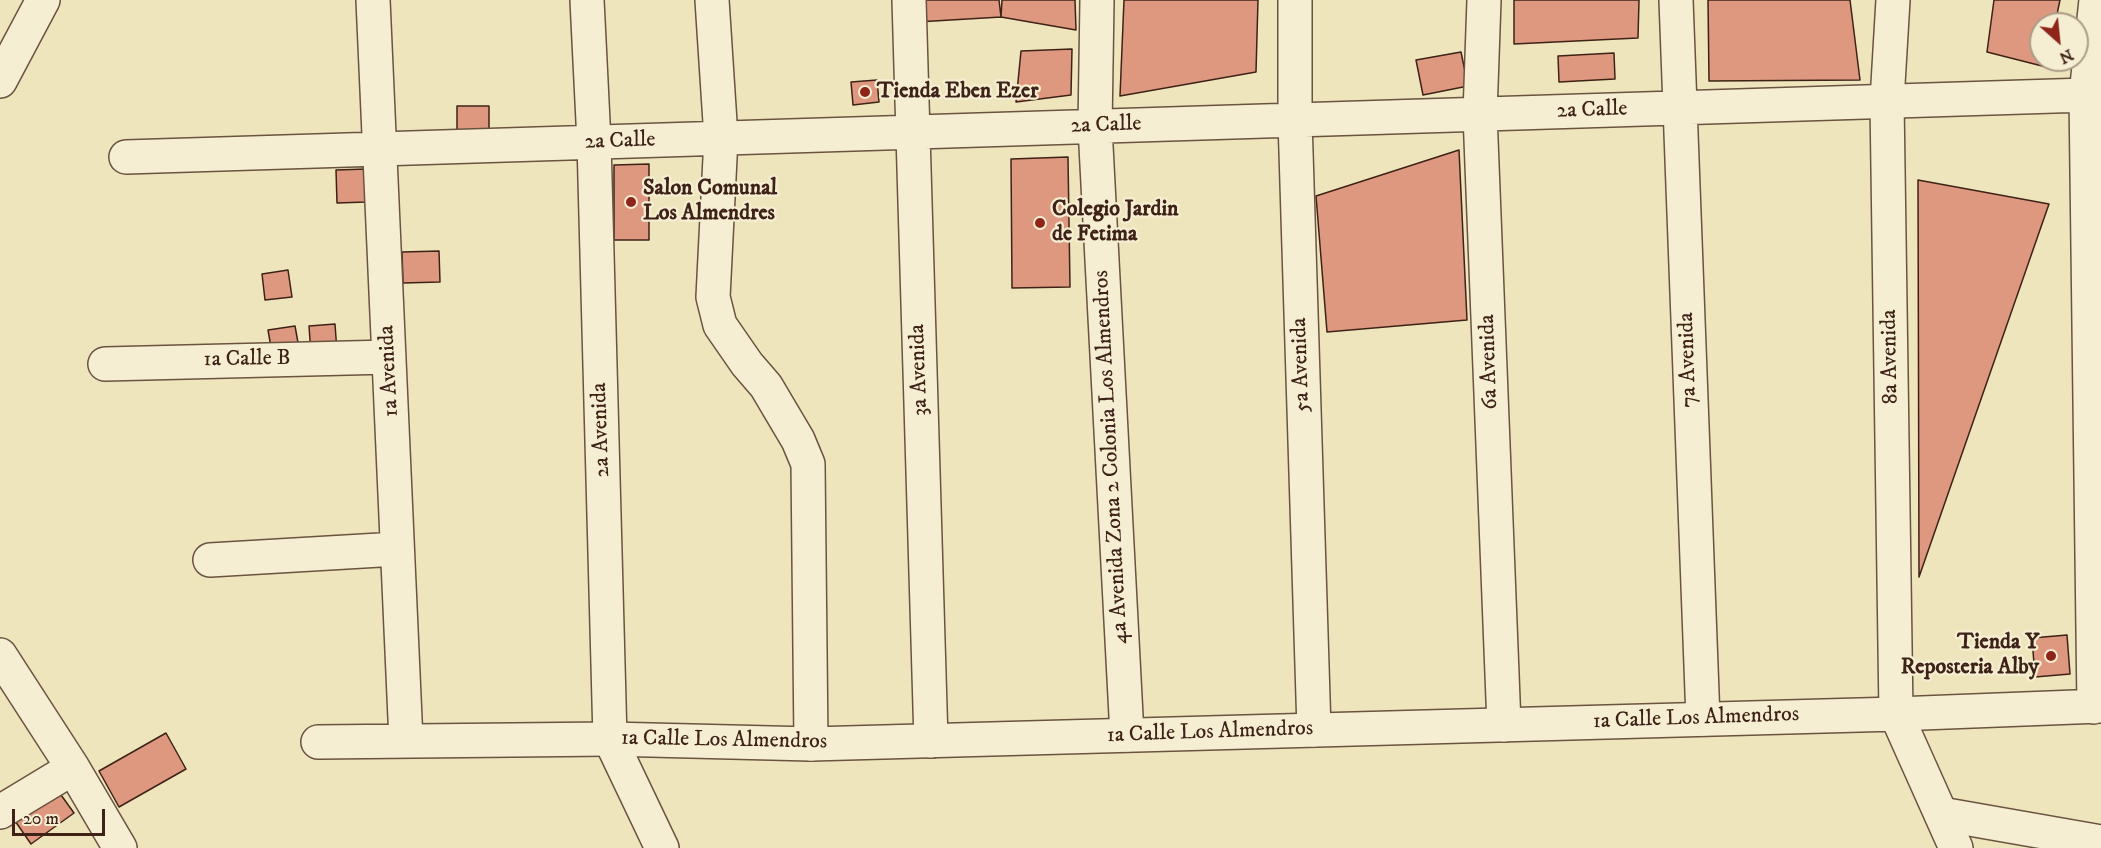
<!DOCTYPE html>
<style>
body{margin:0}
#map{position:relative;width:2101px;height:848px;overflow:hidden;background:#efe5bc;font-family:"IM FELL DW Pica",serif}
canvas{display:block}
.north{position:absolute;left:2029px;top:12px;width:60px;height:60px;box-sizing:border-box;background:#f5eed3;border:2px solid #ac9c88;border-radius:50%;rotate:153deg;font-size:16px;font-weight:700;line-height:24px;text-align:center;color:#3e2217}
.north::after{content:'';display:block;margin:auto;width:21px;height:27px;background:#8f2418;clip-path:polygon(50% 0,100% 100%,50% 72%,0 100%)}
.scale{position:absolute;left:12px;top:809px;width:93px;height:27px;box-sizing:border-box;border:3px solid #3e2217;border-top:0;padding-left:8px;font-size:18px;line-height:21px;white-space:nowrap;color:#3e2217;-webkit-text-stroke:4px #f5eed3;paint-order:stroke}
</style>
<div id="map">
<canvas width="2101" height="848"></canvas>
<div class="north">N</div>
<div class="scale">20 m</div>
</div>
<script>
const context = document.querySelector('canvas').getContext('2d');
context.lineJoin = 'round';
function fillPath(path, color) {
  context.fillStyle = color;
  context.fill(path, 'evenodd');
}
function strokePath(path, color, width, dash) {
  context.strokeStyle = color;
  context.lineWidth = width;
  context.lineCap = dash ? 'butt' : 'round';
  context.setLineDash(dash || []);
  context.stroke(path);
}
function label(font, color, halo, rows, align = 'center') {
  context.font = font + ' "IM FELL DW Pica",serif';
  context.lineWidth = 4.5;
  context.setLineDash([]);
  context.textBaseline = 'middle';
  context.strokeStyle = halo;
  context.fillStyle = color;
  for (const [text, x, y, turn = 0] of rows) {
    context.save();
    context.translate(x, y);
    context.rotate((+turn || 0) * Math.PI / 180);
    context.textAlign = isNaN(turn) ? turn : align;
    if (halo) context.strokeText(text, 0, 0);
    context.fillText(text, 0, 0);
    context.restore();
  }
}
const building = new Path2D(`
 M917,0H999L1001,17L917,22Z
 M1002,0H1075L1076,30L1001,17Z
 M1124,0H1258L1256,72L1120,96Z
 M1514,0H1639L1638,38L1514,44Z
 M1708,0H1850L1860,80L1709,81Z
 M1994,0H2060L2055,24H2041V60H2048L2046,67L1987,52Z
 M1072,49L1071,95L1016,102L1021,51Z
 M1461,52L1468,86L1423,95L1416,60Z
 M1614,53L1615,79L1559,82L1558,56Z
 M877,80L879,102L853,105L851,82Z
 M457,106H489V132H457Z
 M1459,150L1467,320L1327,332L1316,196Z
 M1068,157L1070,287L1012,288L1011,159Z
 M649,164V240H614V165Z
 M366,169V202L337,203L336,170Z
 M1918,180L2049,204L1919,577Z
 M439,251L440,282L403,283L402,252Z
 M288,270L292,297L265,300L262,274Z
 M335,324L337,352L311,354L309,326Z
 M295,326L299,348L272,353L268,330Z
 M2067,635L2070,674L2035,677L2032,638Z
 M166,733L186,769L119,807L99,771Z
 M56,788L74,813L31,844L13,818Z`);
fillPath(building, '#dd987f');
strokePath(building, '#3e2217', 1.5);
const minor = new Path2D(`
 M373,0L406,741
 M712,0L721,138L713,297L720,325L747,364L766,386L798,440L808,464L811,744
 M909,0L931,741
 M1097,0L1095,127L1127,735
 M1295,0V120L1314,730
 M1484,0L1480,114L1504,725
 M1676,0L1703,719
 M126,157L2086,95
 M105,364L389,357
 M210,560L397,549
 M0,655L73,768L120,848
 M2094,707L2086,95L2096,0
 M1896,714L2101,706
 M318,742L610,739L594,142L587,0
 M0,812L73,768
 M1941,814L2101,842`);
const tertiary = new Path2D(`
 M1893,0L1887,101L1896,714L1956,848
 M0,81L43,0
 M662,848L610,739L811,744L1896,714`);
strokePath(minor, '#6a5340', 36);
strokePath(tertiary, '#6a5340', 36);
strokePath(minor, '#f5eed3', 33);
strokePath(tertiary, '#f5eed3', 33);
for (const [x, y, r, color] of [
 [865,92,6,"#8f2418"],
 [631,202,6,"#8f2418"],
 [1040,223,6,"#8f2418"],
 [2051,656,6,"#8f2418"]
]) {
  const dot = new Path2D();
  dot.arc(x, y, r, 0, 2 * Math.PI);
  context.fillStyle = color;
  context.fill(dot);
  strokePath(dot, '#f5eed3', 2);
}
label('bold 22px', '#3e2217', '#f5eed3', [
 ["Tienda Eben Ezer",877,92],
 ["Salon Comunal",643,189],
 ["Los Almendres",643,214],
 ["Colegio Jardin",1052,210],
 ["de Fetima",1052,235],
 ["Tienda Y",2039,643,"right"],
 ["Reposteria Alby",2039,668,"right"]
], 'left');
label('22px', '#3e2217', '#f5eed3', [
 ["2a Calle",1592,111,-2],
 ["2a Calle",1106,126,-2],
 ["2a Calle",620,142,-2],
 ["8a Avenida",1891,357,-91],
 ["1a Calle B",247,360,-1],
 ["7a Avenida",1689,360,-92],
 ["6a Avenida",1490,362,-92],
 ["5a Avenida",1302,365,-92],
 ["3a Avenida",920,370,-92],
 ["1a Avenida",390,371,-93],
 ["2a Avenida",602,430,-92],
 ["4a Avenida Zona 2 Colonia Los Almendros",1112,457,-93],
 ["1a Calle Los Almendros",1696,719,-2],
 ["1a Calle Los Almendros",1210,733,-2],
 ["1a Calle Los Almendros",724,741,1]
]);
</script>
